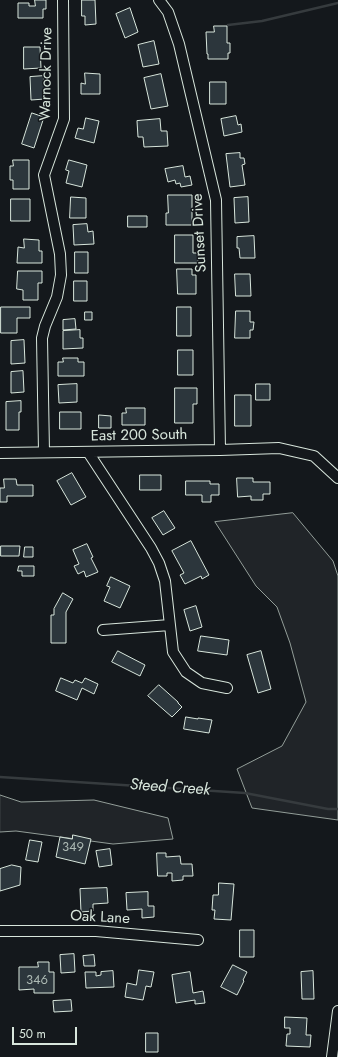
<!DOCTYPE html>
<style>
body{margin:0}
#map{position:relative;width:338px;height:1057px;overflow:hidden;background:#14181c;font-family:Jost,sans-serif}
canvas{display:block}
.scale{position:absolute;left:12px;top:1027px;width:65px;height:18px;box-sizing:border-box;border:2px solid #d8e6dc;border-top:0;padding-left:5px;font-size:12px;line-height:14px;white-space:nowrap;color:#d8e6dc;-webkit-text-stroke:3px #14181c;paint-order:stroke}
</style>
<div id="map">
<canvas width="338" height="1057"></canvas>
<div class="scale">50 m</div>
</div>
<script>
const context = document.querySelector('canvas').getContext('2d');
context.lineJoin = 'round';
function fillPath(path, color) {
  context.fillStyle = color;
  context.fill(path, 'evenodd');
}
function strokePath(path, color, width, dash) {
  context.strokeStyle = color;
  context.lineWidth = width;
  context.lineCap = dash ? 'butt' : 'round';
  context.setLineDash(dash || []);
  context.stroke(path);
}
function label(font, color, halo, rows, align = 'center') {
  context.font = font + ' Jost,sans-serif';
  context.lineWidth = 3;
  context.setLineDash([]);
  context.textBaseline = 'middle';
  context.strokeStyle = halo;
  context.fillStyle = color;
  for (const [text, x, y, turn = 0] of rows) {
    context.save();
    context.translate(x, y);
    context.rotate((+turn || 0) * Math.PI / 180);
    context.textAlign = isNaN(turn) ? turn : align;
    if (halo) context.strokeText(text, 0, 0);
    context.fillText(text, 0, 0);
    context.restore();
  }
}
const green = new Path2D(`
 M293,513L333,561L338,576V820L252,808L237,769L282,746L306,702L290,643L277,607L256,586L215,522Z
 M0,795L21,802L94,800L168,818L173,839L113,844L16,831L0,832Z`);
fillPath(green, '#202428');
strokePath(green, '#939e99', 1);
strokePath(new Path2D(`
 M228,25L262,21L338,3
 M0,777L245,793L328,809H338`), '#363b3e', 2.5);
const building = new Path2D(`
 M35,0H46V9H43V18H18V3H29V6H35Z
 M82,0H95L96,24L85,25V16H82Z
 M130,8L138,32L125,38L116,14Z
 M214,26H227V43H230V53H228V59H208V54H207L206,32H214Z
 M154,41L159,64L143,67L138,45Z
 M24,47H40L41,68L24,69Z
 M85,73L100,74V94H81V83L85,84Z
 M161,74L168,106L151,109L144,78Z
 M44,76L45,99L31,100L30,77Z
 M210,82H226V104H210Z
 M32,113L44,117L34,148L22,144Z
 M236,116L238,125L241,124L242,132L224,136L221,119Z
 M86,118L99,121L94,143L75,138L78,128L83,129Z
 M160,119L161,131H167L168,146L144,147L143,137H138L137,121Z
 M240,153V158H244L245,164L242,165L245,185L230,187L226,154Z
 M13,160H29V189H13V180H10V166H13Z
 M69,160L87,165L82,187L66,183L69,171L66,170Z
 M183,166L185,177L190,176L192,185L181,187L180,183L176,184L175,180L168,182L165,169Z
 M168,195H192V225H166V213H168Z
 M71,197L86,198V218H70Z
 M248,197L249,222L235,223L234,198Z
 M11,199H30V221H11Z
 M128,216H147V227H128Z
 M87,224L88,232L93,231L94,244L74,245L73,225Z
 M175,235H193V253H198V263H175Z
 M254,236L255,258H240L239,248H237V237Z
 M24,239L39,240V251H42V263H17L18,247L24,248Z
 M75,252H88V273H75Z
 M177,269H192V275H196V294H178Z
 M18,271H42V283H38V300H23V290L17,289Z
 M235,274H250L251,296H236Z
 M74,281H87V301H74Z
 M1,307H30V318H17V333H1Z
 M177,307H191V336H177Z
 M236,311H250V322H254L253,330H250V338H235Z
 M85,312H92V320H85Z
 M75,319L76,329L63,330V320Z
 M80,330V338H83V348L63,349V331Z
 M24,340L25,363L11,364V341Z
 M178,350H193V375H178Z
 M63,358H78V362H84V376H58V362H63Z
 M23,371L24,392L11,393V372Z
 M77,384V402L59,403L58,385Z
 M256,384H270V400H256Z
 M175,388H197V404H193V423H175Z
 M235,395H251V426H235Z
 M21,401V412H19V430H6V402Z
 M126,408H145V425H122V413H126Z
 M60,412H81V429H60Z
 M99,415L111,416V428H99Z
 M72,473L86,497L71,505L57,481Z
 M140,475H161V490H140Z
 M237,478H253V482H270V494H263V500H251V496L238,497Z
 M4,479H16L17,485H33V496H7V502H0V488H4Z
 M186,481H210V484H219V495H211V502H202V495H186Z
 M164,511L175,528L163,535L152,518Z
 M191,541L209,575L202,579L201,576L185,584L180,575L184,573L172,551Z
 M87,544L93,557L91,558L98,572L86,577L84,571L78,574L74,566L79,564L73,550Z
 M1,546H20L19,556H1Z
 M25,547H33V557H24Z
 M19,566H34V576H22V571H18Z
 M111,577L130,586L120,608L104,601L110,587L107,586Z
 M63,593L73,599L66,612V643H51V615H54V609Z
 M196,606L202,627L190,631L184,610Z
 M201,636L229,640L227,655L198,651Z
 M118,651L145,665L140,676L112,662Z
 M261,651L271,689L258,693L247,655Z
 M61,678L73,683L75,680L82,683L85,678L98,684L94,694L82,688L77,700L56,691Z
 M159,685L178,702V703L182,707L172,717L148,696Z
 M186,717L198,719V718L212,720L209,733L184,729Z
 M73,835L91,839L85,864L56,857L60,837L72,839Z
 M30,840L42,842L38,862L26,860Z
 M110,849L112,865L99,867L96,851Z
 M157,853H166V857L180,856L181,864H192L193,876H183V880L172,881V873H167V876H158Z
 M12,865L21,867L20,885L0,891V869Z
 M219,883L234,884L231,920L214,919L215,910H212L213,895H218Z
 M107,888L108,903L93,904V911L81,912L80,889Z
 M148,892V906H154V917L142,918V909L127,910L126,893Z
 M240,930H254V957H240Z
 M74,954L75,972L61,973L60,955Z
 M94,955L95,966H84L83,956Z
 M38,962H49V972H54V993H34V989L19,990V967H38Z
 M233,965L247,972L243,980L244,981L237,995L221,987Z
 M139,970L154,972L151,987L146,986L143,1000L125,997L127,983L136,985Z
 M113,971L114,987L86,988L85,972H96V976L101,975V972Z
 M313,971L314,999H302L301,972Z
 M190,972L193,993L203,991L205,1003L195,1004V1000L176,1003L172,975Z
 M71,1000L72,1011L54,1012L53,1001Z
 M285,1017L307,1018L306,1035H311L310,1047L286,1046L287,1034H290V1028H285Z
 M146,1033H158V1052H146Z`);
fillPath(building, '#2c363c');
strokePath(building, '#d8e6dc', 1);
const minor = new Path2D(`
 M159,0L168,12L179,44L216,200L220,450
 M44,452L42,338L45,326L57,297L61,275L60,254L44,175L64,119L63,0
 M88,452L151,548L159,563L165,581L173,652L186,672L202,683L227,688
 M0,453L220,450L279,448L314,456L338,478
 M103,630L170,625
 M0,931H96L198,940
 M332,1057L338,1011`);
strokePath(minor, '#d8e6dc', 12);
strokePath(minor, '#14181c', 10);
label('13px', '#adbab4', null, [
 ["349",73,848],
 ["346",37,981]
]);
label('15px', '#d8e6dc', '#14181c', [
 ["Warnock Drive",47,74,-89],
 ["Sunset Drive",200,233,-93],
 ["East 200 South",139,436,-1],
 ["Oak Lane",100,918,3]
]);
label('italic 16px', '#d8e6dc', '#14181c', [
 ["Steed Creek",170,788,4]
]);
</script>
